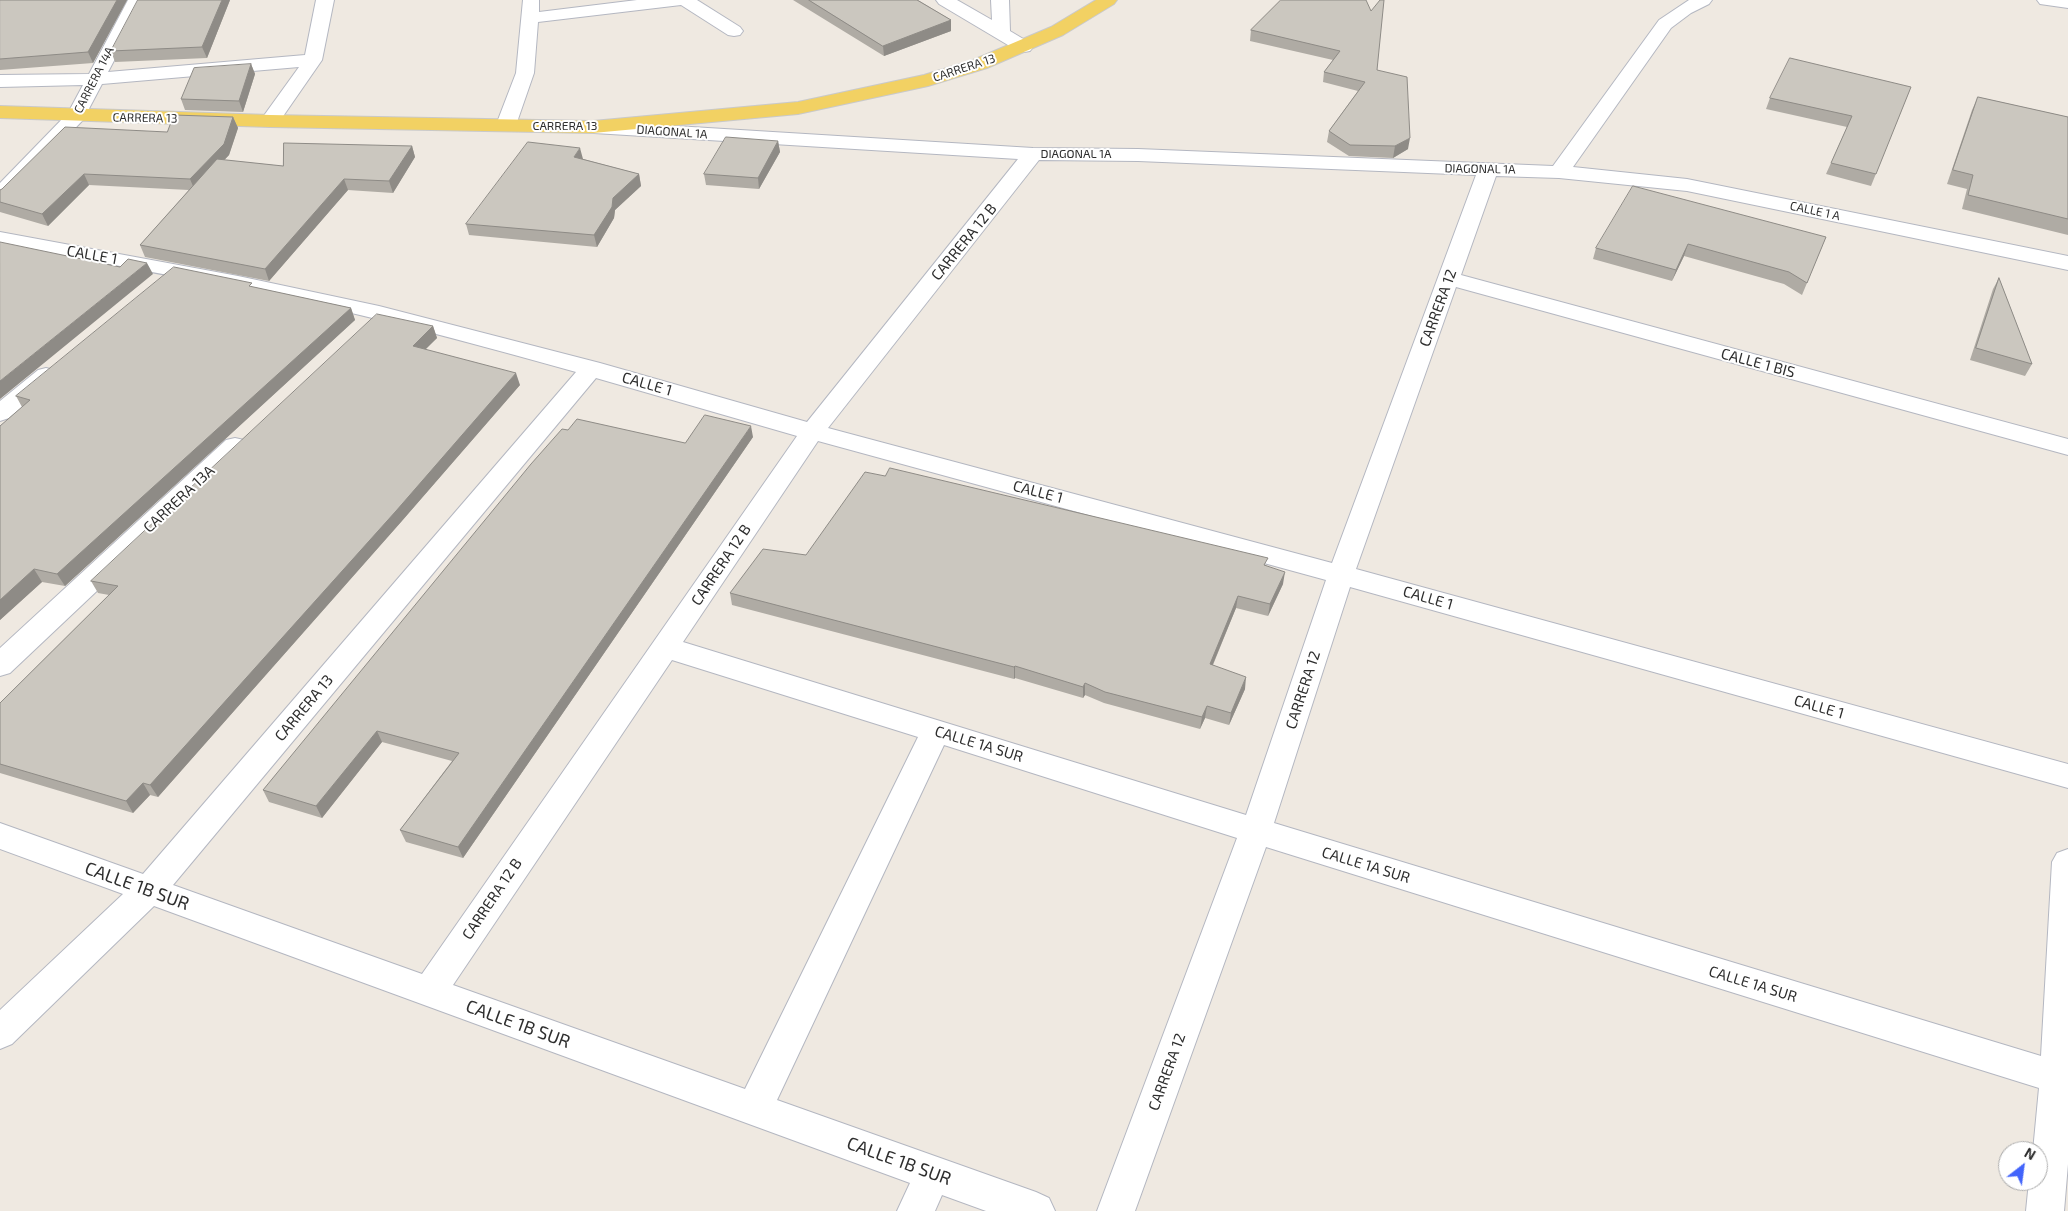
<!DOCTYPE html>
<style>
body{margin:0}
#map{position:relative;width:2068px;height:1211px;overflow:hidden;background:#efe9e1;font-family:"Exo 2",sans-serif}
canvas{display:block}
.north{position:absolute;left:1998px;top:1141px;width:50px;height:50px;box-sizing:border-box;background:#fff;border:1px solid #ababab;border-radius:50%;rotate:30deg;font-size:14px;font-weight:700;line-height:20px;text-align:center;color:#2e2e2e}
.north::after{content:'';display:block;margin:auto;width:18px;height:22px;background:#4264fb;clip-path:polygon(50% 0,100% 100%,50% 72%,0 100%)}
</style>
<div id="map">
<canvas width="2068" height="1211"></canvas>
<div class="north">N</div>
</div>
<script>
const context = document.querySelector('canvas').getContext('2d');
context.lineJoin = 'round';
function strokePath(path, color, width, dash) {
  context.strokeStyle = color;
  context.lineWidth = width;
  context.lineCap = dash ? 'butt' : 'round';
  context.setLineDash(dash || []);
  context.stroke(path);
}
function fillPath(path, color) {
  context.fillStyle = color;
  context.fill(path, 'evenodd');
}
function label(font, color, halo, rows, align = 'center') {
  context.font = font + ' "Exo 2",sans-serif';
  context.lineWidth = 4;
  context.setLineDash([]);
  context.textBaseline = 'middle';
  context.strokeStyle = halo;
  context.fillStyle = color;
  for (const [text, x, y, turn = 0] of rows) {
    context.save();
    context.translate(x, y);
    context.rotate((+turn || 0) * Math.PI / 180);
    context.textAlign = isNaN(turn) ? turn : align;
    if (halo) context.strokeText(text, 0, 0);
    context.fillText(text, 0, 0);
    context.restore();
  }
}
const minor = new Path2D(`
 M128,0H146L108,72L305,55L316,0H334L322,60L277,125L270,127L263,125L260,121L299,67L102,84L83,120L7,199L0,201V183L68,113L83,85L0,87V75L89,74Z
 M523,0H539V12L637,0H697L740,27L743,31L740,35L734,36L728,35L681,5L538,22L534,73L516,125L513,129L506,131L499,129L496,125L516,73Z
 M936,0H957L992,20L991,0H1009L1010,31L1030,43L1033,47L1030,51L1024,52L1018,51L939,4Z
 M1689,0H1712L1709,4L1691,13L1671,28L1573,167L1687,179L2068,256V270L1687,191L1559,178L1496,176L1461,275L2068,439V455L1456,287L1356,569L2068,764V788L1350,587L1274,823L2041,1056L2052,862L2057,853L2068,849V1164L2064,1211H2026L2029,1181H2038V1151H2033L2039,1088L1266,847L1135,1211H1097L1237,838L944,745L777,1100L1036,1192L1049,1198L1055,1211H986L942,1195L935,1211H897L910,1183L154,906L12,1044L0,1049V1010L123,894L0,849V823L143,874L576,372C494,349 413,327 330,308C221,284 110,264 0,244V232L238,276L379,306L600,363L807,422L1018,159L594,133L587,131L584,127L587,123L594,121L1033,148L1138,149L1553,166L1659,20ZM1039,160L1138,161L1476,175L1332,563L828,428ZM596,378L797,436L422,974L173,885ZM818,441L1326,580L1246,815L683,642ZM672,660L918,737L745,1089L453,985Z
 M2037,0H2068V8L2040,4Z
 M46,368L54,370L58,375L54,380L9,418L0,421V401L38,370Z
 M235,438L244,440L247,446L244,452L10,673L0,676V648L226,440Z`);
const major = new Path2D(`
 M1096,0H1117L1114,4L1063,35L987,68L928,86L798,114L593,133L270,127L0,118V106L270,115L593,121L798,102L924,75L973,60L1051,27Z`);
strokePath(minor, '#b4b7c1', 2);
strokePath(major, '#c9c9c9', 2);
fillPath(minor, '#fff');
fillPath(major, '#f2d163');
fillPath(new Path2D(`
 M0,0H127L93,63L0,70Z
 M230,0L207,58L115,62L111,51Z
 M793,0H918L951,20V31L884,56Z
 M1281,0L1377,70L1408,149L1393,158L1349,156L1327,142L1329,131L1358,91L1323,82L1324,72L1333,60L1250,41L1251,30Z
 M251,64L255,74L243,112L185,110L181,99Z
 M1911,87L1871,186L1826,174L1847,127L1766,109L1770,98Z
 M1978,97L2068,117V235L1962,209L1967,189L1947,184L1972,110Z
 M233,117L238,128L229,155L224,160L283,166L412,146L415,157L393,193L348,190L269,281L145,257L140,245L189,190L89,185L48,226L0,212V190L167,132Z
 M778,141L780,152L759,189L706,185L704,174Z
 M583,159L639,174L641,186L615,210L614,218L597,247L469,235L466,224Z
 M1826,237L1802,295L1784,284L1684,256L1672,281L1593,259L1596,248Z
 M1999,278L2032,364L2025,376L1970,360L1993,289Z
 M253,287L351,308L355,320L65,586L42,582L0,620L22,407L16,396Z
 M433,326L437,338L425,349L520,385L401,522L158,797L150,795L133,813L0,773V703L109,595L98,593L91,581Z
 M568,430L685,443L753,437L463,858L406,842L400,830L452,761L382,742L322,818L269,802L263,790Z
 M806,555L1266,565L1283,584L1268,616L1236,608L1213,665L1245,689L1229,725L1205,718L1200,729L1104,703L1085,695L1083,698L1015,678L1014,679L732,605L730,593Z`), '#afaba4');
fillPath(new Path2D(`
 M117,0H127L93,63L88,52Z
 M222,0H230L207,58L202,47Z
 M951,20V31L884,56L883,46Z
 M251,64L255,74L243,112L239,101Z
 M233,117L238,128L229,155L195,191L190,179Z
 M1410,138L1408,149L1393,158L1395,146Z
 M778,141L780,152L759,189L758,178Z
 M412,146L415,157L393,193L389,181Z
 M580,148L583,159L577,168L574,157Z
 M84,174L89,185L48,226L42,214Z
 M639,174L641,186L615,210L614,218L597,247L594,235L613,198Z
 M344,179L348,190L269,281L265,269Z
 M1688,244L1684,256L1672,281L1676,270Z
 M147,263L153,274L0,399V381Z
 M351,308L355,320L65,586L57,574Z
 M433,326L437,338L417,358L413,346Z
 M516,373L520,385L401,522L158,797L150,785Z
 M751,426L753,437L463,858L458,847Z
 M34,569L42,582L0,620V600Z
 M1285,572L1283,584L1268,616L1270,604Z
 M1238,596L1236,608L1208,676L1210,664Z
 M1015,666V678L1014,679V667Z
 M1246,677L1245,689L1229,725L1231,713Z
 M1085,683V695L1083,698V687Z
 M1207,706L1205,718L1200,729L1202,717Z
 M377,731L382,742L322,818L316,806Z
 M143,783L150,795L133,813L126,801Z`), '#8e8b86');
const building = new Path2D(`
 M0,0H117L88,52L0,59Z
 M138,0H222L202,47L111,51Z
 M809,0H917L951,20L883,46Z
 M1281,0H1366L1371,11L1380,0H1384L1377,70L1407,77L1410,138L1395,146L1350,145L1329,131L1365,82L1324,72L1340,51L1251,30Z
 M1790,58L1911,87L1876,174L1831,163L1852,116L1770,98Z
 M251,64L239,101L181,99L194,68Z
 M1978,97L2068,117V219L1968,195L1973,175L1953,170Z
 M174,115L233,117L224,144L190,179L84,174L42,214L0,202V190L2,189L65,127L167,132Z
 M726,137L778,141L758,178L704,174Z
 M528,142L580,148L574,157L639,174L613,198L612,207L594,235L466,224Z
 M284,143L412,146L389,181L344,179L265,269L140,245L217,159L283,166Z
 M1633,186L1826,237L1807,283L1789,272L1688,244L1676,270L1596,248Z
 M0,242L120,267L128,259L147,263L0,381Z
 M174,267L252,283L249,286L351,308L57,574L34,569L0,600V426L30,400L16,396Z
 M1999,278L2032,364L1976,348Z
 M377,314L433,326L413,346L516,373L396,511L150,785L143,783L126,801L0,764V703L118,586L91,581Z
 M705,415L751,426L458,847L400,830L459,753L377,731L316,806L263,790L531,464L562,429L568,430L577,419L685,443Z
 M890,468L1268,558L1264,565L1285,572L1270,604L1238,596L1210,664L1246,677L1231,713L1207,706L1202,717L1105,692L1085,683L1083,687L1015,666L1014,667L730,593L763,549L806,555L865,472L885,476Z`);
fillPath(building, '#cbc7bf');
strokePath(building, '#8e8b86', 1);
label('12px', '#2e2e2e', '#fff', [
 ["CARRERA 13",964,68,-18],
 ["CARRERA 14A",94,80,-63],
 ["CARRERA 13",145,118,1],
 ["CARRERA 13",565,126],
 ["DIAGONAL 1A",672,132,4],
 ["DIAGONAL 1A",1076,154],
 ["DIAGONAL 1A",1480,169,1],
 ["CALLE 1 A",1815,211,12]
]);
label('15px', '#2e2e2e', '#fff', [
 ["CARRERA 12 B",964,242,-51],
 ["CALLE 1",92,255,10],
 ["CARRERA 12",1438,308,-70],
 ["CALLE 1 BIS",1758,363,15],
 ["CALLE 1",647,384,16],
 ["CALLE 1",1038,492,15],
 ["CARRERA 13A",179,499,-43],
 ["CARRERA 12 B",721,565,-56],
 ["CALLE 1",1428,598,16],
 ["CARRERA 12",1303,690,-72],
 ["CALLE 1",1819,707,16],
 ["CARRERA 13",304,708,-50],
 ["CALLE 1A SUR",979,744,17],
 ["CALLE 1A SUR",1366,865,17],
 ["CARRERA 12 B",492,899,-56],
 ["CALLE 1A SUR",1753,984,17],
 ["CARRERA 12",1167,1072,-70]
]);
label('18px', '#2e2e2e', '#fff', [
 ["CALLE 1B SUR",137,886,20],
 ["CALLE 1B SUR",518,1024,20],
 ["CALLE 1B SUR",899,1161,20]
]);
</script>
